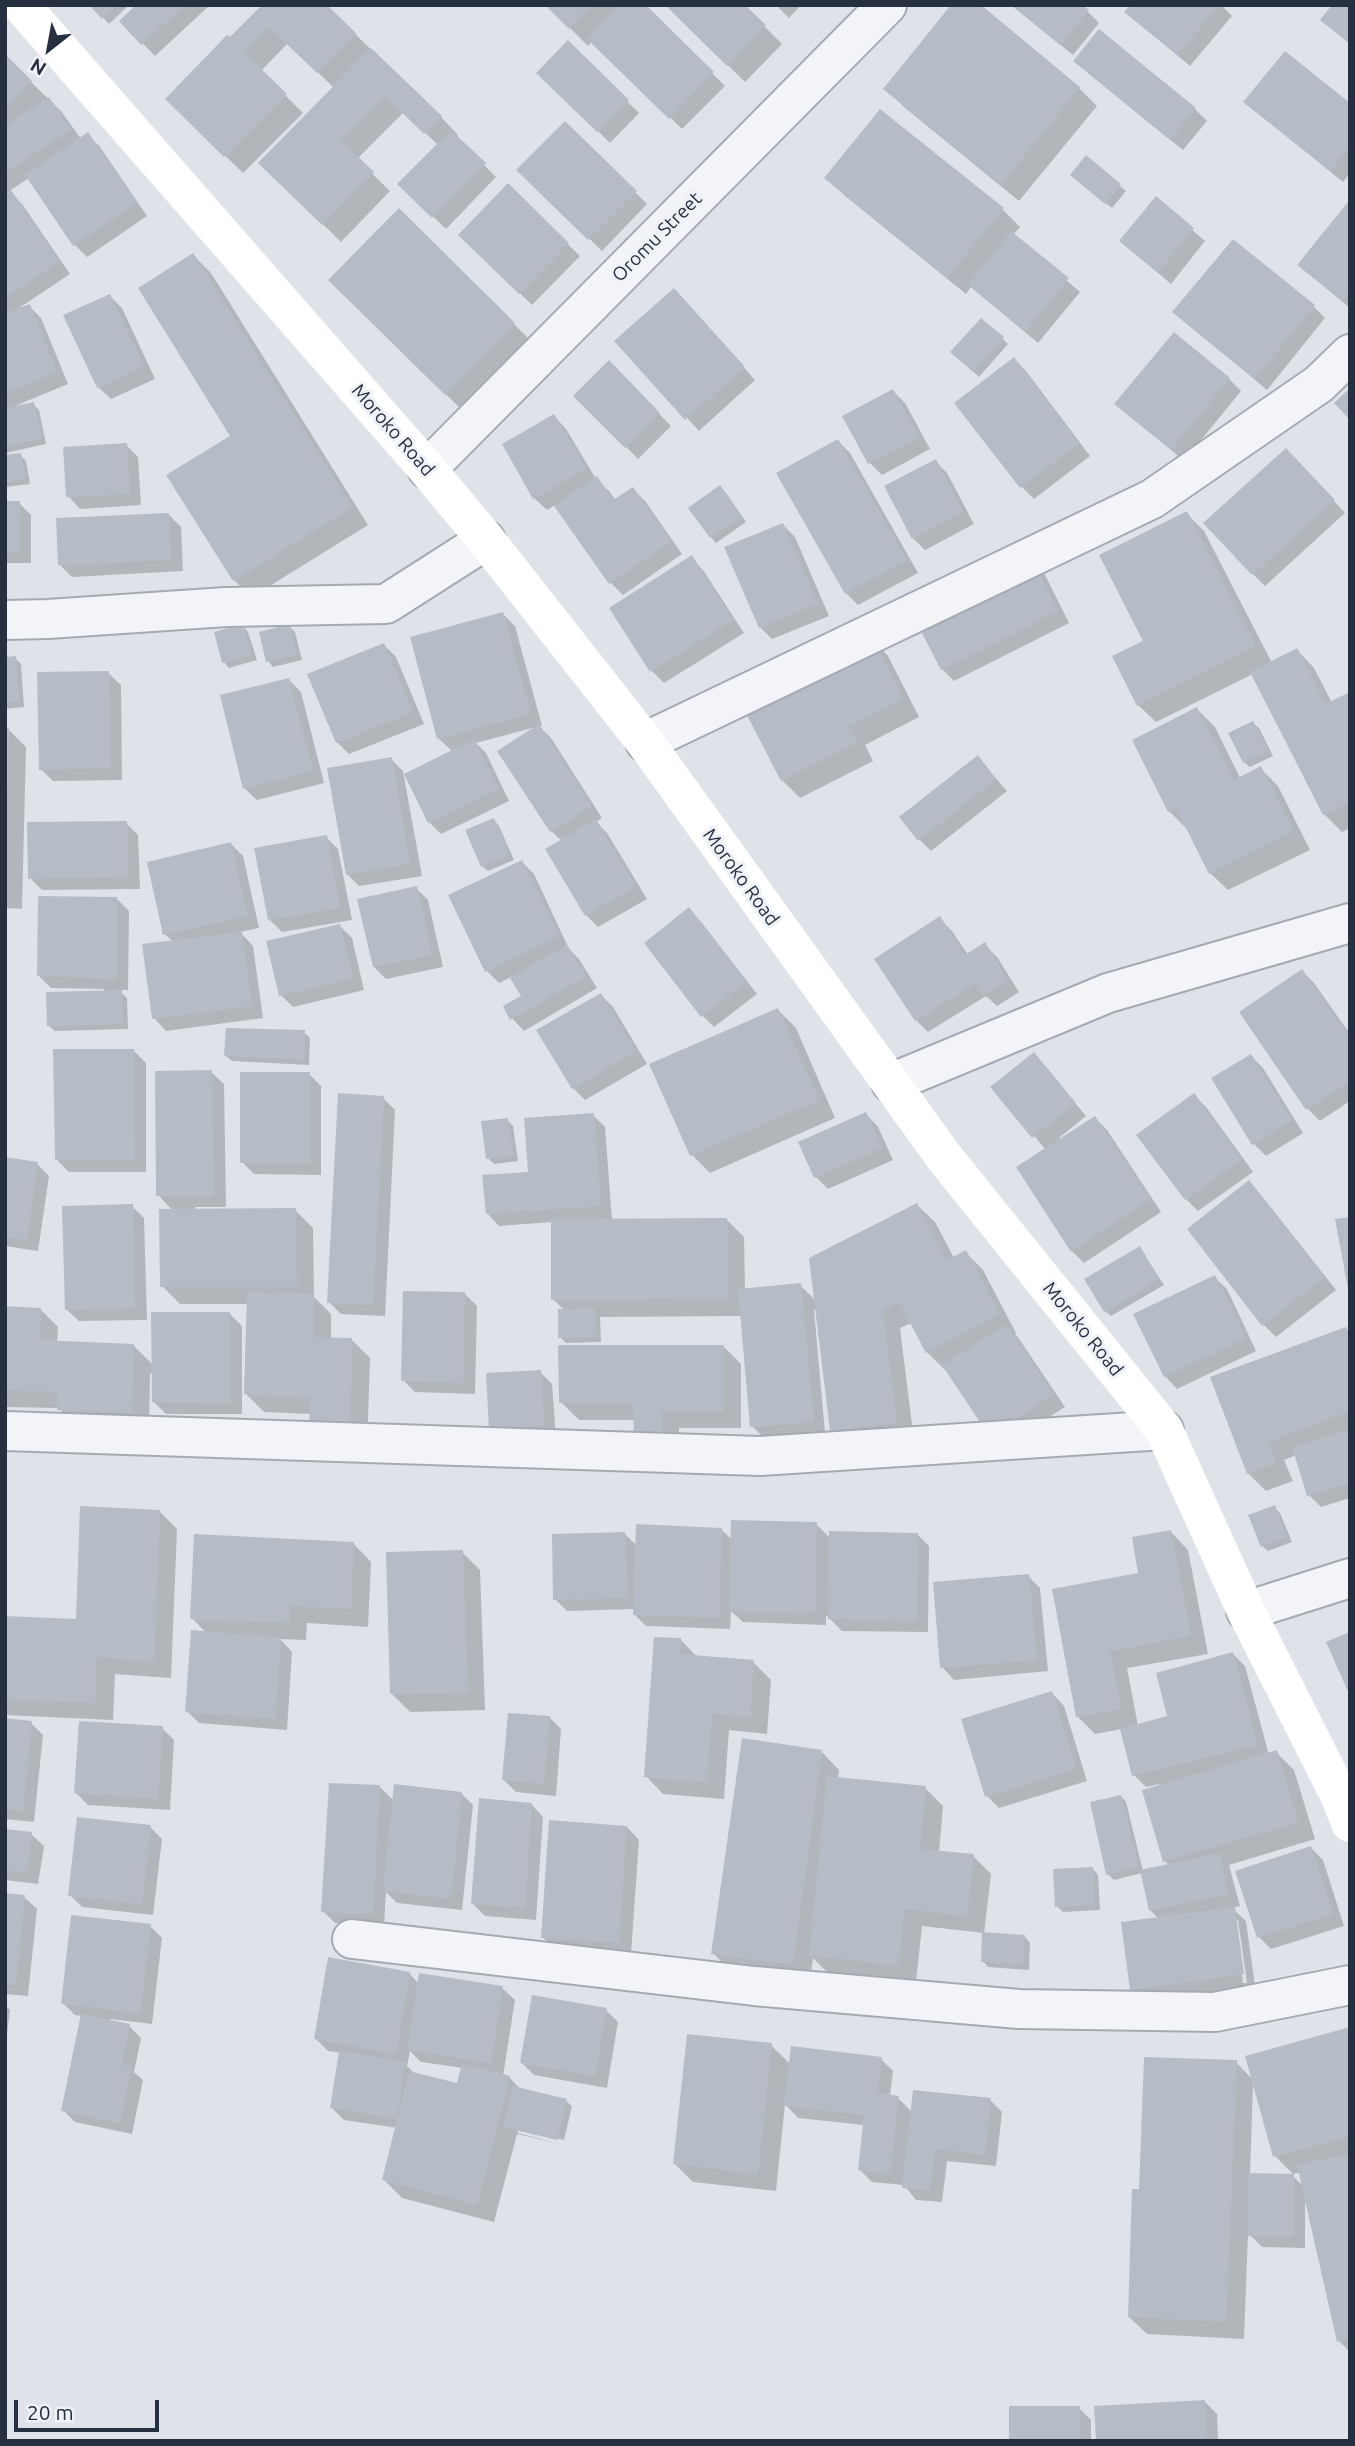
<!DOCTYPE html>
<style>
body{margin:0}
#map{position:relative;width:1355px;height:2446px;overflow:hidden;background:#dfe3e9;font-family:Ubuntu,sans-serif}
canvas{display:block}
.frame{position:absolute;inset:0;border:7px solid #273041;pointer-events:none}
.north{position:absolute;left:14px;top:14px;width:70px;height:70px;-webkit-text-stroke:5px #eef2f6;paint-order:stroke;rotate:211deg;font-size:19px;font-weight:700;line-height:28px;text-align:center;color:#273041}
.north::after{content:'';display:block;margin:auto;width:24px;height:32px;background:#273041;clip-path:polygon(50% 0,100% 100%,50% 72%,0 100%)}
.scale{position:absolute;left:14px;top:2400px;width:145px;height:32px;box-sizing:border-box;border:4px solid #273041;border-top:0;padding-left:9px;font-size:21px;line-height:24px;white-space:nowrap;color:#273041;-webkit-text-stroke:5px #eef2f6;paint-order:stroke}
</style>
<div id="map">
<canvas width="1355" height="2446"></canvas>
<div class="frame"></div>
<div class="north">N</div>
<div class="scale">20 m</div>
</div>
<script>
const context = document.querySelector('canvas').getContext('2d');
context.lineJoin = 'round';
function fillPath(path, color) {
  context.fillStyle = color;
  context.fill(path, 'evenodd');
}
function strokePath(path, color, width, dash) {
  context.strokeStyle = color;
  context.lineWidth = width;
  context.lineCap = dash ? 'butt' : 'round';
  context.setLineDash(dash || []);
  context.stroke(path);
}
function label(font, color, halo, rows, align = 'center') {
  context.font = font + ' Ubuntu,sans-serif';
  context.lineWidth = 6;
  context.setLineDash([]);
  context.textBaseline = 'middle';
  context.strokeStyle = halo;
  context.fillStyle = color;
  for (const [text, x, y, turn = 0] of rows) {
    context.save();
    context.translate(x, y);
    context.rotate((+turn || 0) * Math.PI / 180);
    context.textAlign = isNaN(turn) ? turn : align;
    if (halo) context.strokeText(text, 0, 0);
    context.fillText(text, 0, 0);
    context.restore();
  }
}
fillPath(new Path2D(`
 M91,5H129L109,24Z
 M138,5H210L155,56L121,21Z
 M325,5L441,117L458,135L456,137L496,177L446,229L400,184L438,145L404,112L357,159L390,191L341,242L261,163L334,88L288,43L261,71L303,113L243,173L167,99L230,40Z
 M547,5H643L725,86L682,129L592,41L588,46Z
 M667,5H743L782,44L745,82Z
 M776,5H801L789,18Z
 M1011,5H1081L1099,23L1073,55Z
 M1132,5H1221L1232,16L1190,66L1126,12Z
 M568,43L639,113L610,143L539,73Z
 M5,57L61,111L81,139L88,135L100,147L147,216L87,257L75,245L29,178L9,191L22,204L70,274L19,308L29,306L41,318L68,384L15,406L33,404L39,410L46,444L5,453Z
 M1088,73L1195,109L1207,121L1183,150Z
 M1079,88L1097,106L1019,201L904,107L886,89Z
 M1350,106V173L1343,182L1258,113Z
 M565,123L647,204L602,251L519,170Z
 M1086,157L1126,191L1112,208L1078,181Z
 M826,177L1002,209L1020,227L1013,235L1080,292L1038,343L971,287L966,294L844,195Z
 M508,186L580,256L532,305L460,235Z
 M1156,199L1205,241L1171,284L1121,241Z
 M1350,205V308L1299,265Z
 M399,210L532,342L464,412L330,280Z
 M193,255L211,273L368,525L252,597L234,580L233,436Z
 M110,296L122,308L155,379L111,399L98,387Z
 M686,303L755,380L699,431L617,341Z
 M1313,306L1325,318L1267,390L1175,312Z
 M1002,338L1008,344L979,377L953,352Z
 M1014,359L1026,371L1090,456L1034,499L1022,487L957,403Z
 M609,363L671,426L638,459L576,396Z
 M1229,379L1241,391L1184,461L1117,404Z
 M893,391L905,403L930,449L882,475L870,463L845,417Z
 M554,416L566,429L596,479L609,491L616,501L633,489L645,501L682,554L623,595L611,583L555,505L547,510L534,498L504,445Z
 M838,441L850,453L918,573L858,605L846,593L778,473Z
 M126,445L138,457L141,505L80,509L68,496Z
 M20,455L26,461L30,484L5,487V457Z
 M935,461L947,473L974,524L925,550L913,538Z
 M1298,462L1345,513L1265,586L1253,574Z
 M726,493L746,522L716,543L711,537Z
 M5,503H19L31,515V563H5Z
 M1186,513L1204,531L1272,663L1297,650L1314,668L1332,703L1350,694V828L1342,832L1324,814L1253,674L1156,722L1138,705L1146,641Z
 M168,514L181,527L183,571L72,577L60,565Z
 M783,525L795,537L829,616L772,639L760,627Z
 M691,558L703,570L744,633L664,683L652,671L611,609Z
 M1032,561L1044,573L1069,623L954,681L942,669Z
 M503,614L515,626L542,726H539L551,738L602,818L596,822L607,833L647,899L598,927L586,915L562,841L551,831L536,727L476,743L486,753L509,801L441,834L429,822L452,751L438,738Z
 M243,626L248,632L257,660L229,668L224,662Z
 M289,626L295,632L302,660L273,667L268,661Z
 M871,638L888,656L919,717L865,745L873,761L800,798L782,780L743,703Z
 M384,645L396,657L424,724L349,754L337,742Z
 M15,658L21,664L24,707L5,709V659Z
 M108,673L121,685L122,780L53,781L41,769Z
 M289,680L301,692L324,783L257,800L244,788Z
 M1197,709L1215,727L1240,778L1260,768L1278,786L1310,850L1228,890L1210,873L1187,829L1169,811Z
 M1253,723L1259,728L1273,756L1250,767L1244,762Z
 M5,729H8L26,747L22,909L5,908Z
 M978,758L1007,791L931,851L919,839Z
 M391,759L403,771L422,876L359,886L347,874Z
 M494,820L499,826L514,860L488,871L482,866Z
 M126,823L138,835L140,889L42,890L30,878Z
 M326,837L338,849L352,920L282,932L270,920Z
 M231,844L243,856L259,928L240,932L253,946L263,1018L166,1031L154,1018L173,942L165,934Z
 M522,862L534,874L569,949L579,959L597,988L524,1031L512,1018L523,997L511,977L499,983L487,971Z
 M416,888L428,900L443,967L386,979L374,967Z
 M117,899L129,911L128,990H119L127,998L128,1029L55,1031L49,1026L104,992V989L51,988L39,976Z
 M689,910L701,922L757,994L714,1027L702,1015Z
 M940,919L952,931L968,955L985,945L997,957L1019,992L997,1006L986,996L928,1032L916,1020Z
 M340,926L352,938L364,990L293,1007L281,995Z
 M1302,971L1314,983L1350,1034V1101L1320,1121L1308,1109L1242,1012Z
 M601,995L613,1007L647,1064L585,1100L573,1088Z
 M778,1010L796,1028L835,1118L710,1173L692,1155L652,1065Z
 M304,1032L310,1038L309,1065L232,1061L226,1056Z
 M133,1050L146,1063V1172H69L57,1160Z
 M1034,1054L1086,1116L1059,1138L1061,1140L1095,1118L1107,1130L1161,1212L1084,1263L1072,1251L1046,1150L993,1087Z
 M1251,1056L1263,1068L1303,1133L1266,1156L1254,1144Z
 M211,1072L224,1084L226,1207H195V1211L295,1210L313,1228L314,1297L331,1314V1339L352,1340L370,1358L367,1451L311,1414L264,1412L246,1394L249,1304H180L162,1286L173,1211L158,1195Z
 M309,1074L321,1086V1175L254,1174L242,1162Z
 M1194,1095L1206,1107L1253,1172L1198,1211L1186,1199Z
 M383,1098L395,1110L385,1316L341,1314L329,1302Z
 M866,1114L878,1127L893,1160L828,1189L816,1177Z
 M593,1115L605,1127L612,1220L726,1219L744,1237L745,1290L800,1285L816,1301L917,1205L935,1222L954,1258L965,1252L983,1270L1016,1333H1015L1065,1407L1002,1447L947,1368L945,1370L927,1352L912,1323L900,1328L914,1441L849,1448L832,1431L817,1310H814L825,1433L764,1438L752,1426L742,1316L600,1317L601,1342L566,1343L560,1337L564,1310L553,1299L552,1222L499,1226L487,1213Z
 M507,1120L513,1126L518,1161L494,1164L488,1158Z
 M5,1159L37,1164L49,1176L38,1251L5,1246Z
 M1249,1183L1261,1195L1336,1290L1276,1337L1264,1325L1189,1230Z
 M132,1206L144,1218L147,1320L79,1321L66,1309Z
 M1140,1248L1164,1285L1111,1316L1105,1311Z
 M1214,1277L1227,1289L1256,1351L1177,1389L1165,1376Z
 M465,1294L477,1306L475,1394L415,1392L403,1380Z
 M5,1308L40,1309L58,1327L57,1343L133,1345L154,1366L230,1314L242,1326V1414H166L154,1402V1373H150L149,1430L77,1428L59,1408L5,1407Z
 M1346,1329L1350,1333V1498L1321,1507L1309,1495L1297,1455L1284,1460L1293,1481L1266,1491L1248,1473L1212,1378Z
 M723,1346L741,1364V1428H679V1461L635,1420H579L561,1402Z
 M540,1372L552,1384L556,1437L490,1428Z
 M1274,1507L1280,1513L1292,1542L1268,1551L1262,1546Z
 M159,1511L177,1529L171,1678L115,1674L113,1720L5,1715V1618L77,1621Z
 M816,1524L830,1538L917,1534L929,1546L928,1632L842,1631L826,1615V1625L743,1622L731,1611L730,1629L646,1626L634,1614V1609L567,1611L555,1599L625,1534L637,1546L721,1529L732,1540Z
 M1171,1532L1188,1550L1208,1654L1127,1668L1138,1726L1169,1717L1233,1654L1245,1666L1269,1755L1276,1752L1294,1770L1315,1839L1229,1865L1240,1906L1232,1908L1246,1921L1255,1986L1144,2001L1132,1989L1159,1919L1150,1910L1142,1873L1114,1880L1108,1874L1121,1796L1126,1802L1143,1871L1170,1866L1165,1861L1160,1787L1159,1784L1146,1787L1134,1775L1122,1729L1095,1734L1077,1716L1140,1575ZM1235,1920H1238L1247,1983H1243Z
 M354,1544L371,1562L368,1627L307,1623L306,1640L280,1639L292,1652L287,1730L199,1723L187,1711L207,1634L192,1618Z
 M462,1552L480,1570L485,1710L410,1712L392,1694Z
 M1028,1576L1040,1588L1048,1671L954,1680L942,1667Z
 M681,1640L698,1658L753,1662L771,1680L767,1734L729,1730L724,1799L663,1794L646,1776Z
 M1052,1693L1064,1706L1087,1781L999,1808L987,1796Z
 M549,1717L561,1729L556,1796L516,1792L504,1780Z
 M5,1720L31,1723L43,1735L34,1822L5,1819Z
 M162,1728L174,1740L170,1810L88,1805L76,1793Z
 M822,1752L839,1770L838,1779L925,1788L943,1806L939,1852L973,1856L991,1874L984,1934L1025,1937L1030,1943L1029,1970L988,1967L983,1961L984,1933L922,1926L916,1982L829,1974L813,1958L810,1982L731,1971L713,1953Z
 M380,1787L394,1801L461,1793L473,1805L462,1910L397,1903L386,1892L384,1926L335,1923L323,1911Z
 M531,1804L543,1817L536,1920L485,1916L473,1904Z
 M150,1827L162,1839L153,1915L82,1907L70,1895Z
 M627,1827L639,1840L631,1954L555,1950L543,1937Z
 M5,1831L31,1834L44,1846L38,1884L5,1880Z
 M1311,1848L1323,1860L1344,1926L1271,1949L1259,1937Z
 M1093,1869L1098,1875L1100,1910L1063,1912L1057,1906Z
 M5,1895L24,1897L37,1909L28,1996L5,1994Z
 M150,1926L162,1938L152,2024L110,2019L109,2022L129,2026L141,2038L134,2072L143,2080L132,2134L75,2122L63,2110L82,2016L75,2015L63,2003Z
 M409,1973L419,1984L502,1988L515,2000L503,2076L509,2077L521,2090L566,2101L572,2106L564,2140L518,2129V2133L563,2145L517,2134L494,2222L402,2198L384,2180L397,2128L344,2120L332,2108L341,2053L328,2051L316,2039ZM410,2051L421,2062L463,2068L458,2085L415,2074L407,2066Z
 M5,2005L10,2010L6,2043H5Z
 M606,2010L618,2022L607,2088L534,2075L522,2063Z
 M1350,2029V2352L1339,2341L1305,2199V2248L1262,2247L1248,2233L1244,2339L1147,2334L1129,2317L1140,2191L1236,2062L1253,2080ZM1253,2083L1275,2156L1293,2174L1301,2172L1304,2187L1293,2176L1250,2175Z
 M771,2045L791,2065L881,2059L893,2071L890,2097L898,2098L912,2112L990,2100L1002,2112L996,2166L947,2161L942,2202L916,2200L904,2185L872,2182L860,2170L864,2125L798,2118L785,2104L776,2191L693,2182L675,2164Z
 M1205,2402L1217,2414L1218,2441H1098Z
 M1079,2408L1091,2420V2441H1011Z`), '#0003');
fillPath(new Path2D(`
 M89,5H117L102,19Z
 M136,5H185L141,45L119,21Z
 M262,5H327L356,33L317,73L269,27L244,52L287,94L224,157L165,99L227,35L230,37Z
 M545,5H592L569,29Z
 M621,5H646L714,72L669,119L587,39Z
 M665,5H745L766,25L727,66Z
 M951,5H981L1080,87L1001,185L883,89Z
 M1011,5H1083L1089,10L1060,45Z
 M1130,5H1219L1177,55L1124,12Z
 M1332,5H1350V44L1320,20Z
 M1099,29L1196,108L1170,140L1073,61Z
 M568,40L629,100L597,132L536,73Z
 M371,48L442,116L424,134L385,96L341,140L374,172L322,225L258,163Z
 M1285,51L1350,103V146L1330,171L1243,102Z
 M5,54L32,81L5,108Z
 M49,97L72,129L5,173V126Z
 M880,109L1004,208L947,278L824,178Z
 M565,121L637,191L588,240L516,170Z
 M451,130L486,163L432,218L397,184Z
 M88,132L137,203L73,246L25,175Z
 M1086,155L1121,184L1105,204L1070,175Z
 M508,183L569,243L519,294L458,235Z
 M11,190L59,261L5,298V194Z
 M1156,196L1194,228L1158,273L1119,241Z
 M1348,202L1350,203V292L1342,301L1297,265Z
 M399,208L515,323L445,395L328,280Z
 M1011,231L1069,278L1025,332L968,285Z
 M1233,239L1315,305L1254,379L1172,312Z
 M193,253L352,507L233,581L166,475L230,436L138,288Z
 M674,288L745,367L685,420L614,341Z
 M110,294L144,367L97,388L63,315Z
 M30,304L57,372L5,393V313Z
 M981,318L1004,337L973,372L950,352Z
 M1174,332L1230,378L1171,450L1114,404Z
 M1014,357L1079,443L1020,488L954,403Z
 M609,360L660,413L625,448L573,396Z
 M1350,388V420L1334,403Z
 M893,389L919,437L868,464L842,416Z
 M34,402L42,439L5,446V408Z
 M554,414L587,469L533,499L502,444Z
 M838,439L907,560L845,594L776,473Z
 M127,443L130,494L66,497L63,447Z
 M1286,448L1335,500L1252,575L1203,523Z
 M21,453L25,479L5,482V455Z
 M936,459L963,512L912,539L884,486Z
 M597,476L613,500L633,487L671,541L609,584L554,506Z
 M720,485L742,516L710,538L688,508Z
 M5,501H20L19,552H5Z
 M1187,511L1256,646L1137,706L1112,656L1143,641L1099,555Z
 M169,513L171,560L58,565L56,518Z
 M783,523L818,604L759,628L724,547Z
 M692,555L733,620L650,672L609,608Z
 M1032,559L1058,611L941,670L914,618Z
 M503,612L531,714L437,739L410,637Z
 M243,624L252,655L222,663L214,632Z
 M290,624L297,655L266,662L259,632Z
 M871,636L903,699L848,727L857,743L781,781L740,702Z
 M384,643L413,712L336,743L307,674Z
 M1297,648L1325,704L1350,692V802L1323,815L1250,672Z
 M16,656L19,702L5,703V657Z
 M109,671L111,768L39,770L37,672Z
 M289,678L313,771L243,789L220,695Z
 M1197,707L1234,780L1261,766L1294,831L1209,874L1176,808L1168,812L1132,740Z
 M1253,721L1268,750L1243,763L1228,733Z
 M539,724L592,806L550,832L497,751Z
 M5,728H9L8,786H5Z
 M474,739L499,789L428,823L404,774Z
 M978,755L996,779L918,841L899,817Z
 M392,757L410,864L346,875L327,768Z
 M494,818L510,854L481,867L465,830Z
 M596,819L636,886L585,916L545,849Z
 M127,821L128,877L28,879L27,822Z
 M327,835L340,908L268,920L254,848Z
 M231,842L248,916L163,935L147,862Z
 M522,860L560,936L485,972L448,895Z
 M417,886L432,955L373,967L357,899Z
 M38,896L117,897V979L37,976Z
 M689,907L747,981L701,1017L644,943Z
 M940,916L965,955L985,942L1008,980L983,995L976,983L915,1021L874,959Z
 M340,924L353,978L279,996L266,941Z
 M242,932L252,1006L152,1019L142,944Z
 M567,945L586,976L510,1020L503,1006L521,996L510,978Z
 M1302,969L1350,1037V1081L1306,1110L1239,1012Z
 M122,990L123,1024L47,1026L46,992Z
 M601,993L636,1051L572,1089L536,1030Z
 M778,1008L819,1100L690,1156L649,1064Z
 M226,1028L305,1030L304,1060L224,1056Z
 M53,1049H134L135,1160H55Z
 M1034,1052L1076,1103L1032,1138L990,1087Z
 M1251,1054L1292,1120L1252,1145L1211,1078Z
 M212,1070L214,1196H156L155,1071Z
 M240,1072H310V1163H240Z
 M338,1093L384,1096L373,1305L327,1303Z
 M1194,1093L1242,1159L1185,1200L1136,1135Z
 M866,1112L882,1148L814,1178L798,1142Z
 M594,1113L601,1206L486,1214L482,1175L528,1172L524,1118Z
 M1095,1116L1151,1199L1071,1252L1016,1167Z
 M508,1118L513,1155L486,1159L481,1121Z
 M5,1157L38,1162L27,1240L5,1237Z
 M1249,1180L1325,1277L1262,1326L1187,1229Z
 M917,1203L947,1260L966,1250L1000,1314L926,1353L899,1302L883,1311L897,1423L830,1431L809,1258Z
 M133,1204L135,1308L65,1310L62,1206Z
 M296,1208L297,1287H160L159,1209Z
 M1350,1217V1289H1348L1335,1219Z
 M727,1218L728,1299L551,1300V1219Z
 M1140,1246L1159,1279L1104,1312L1084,1279Z
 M1215,1275L1246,1338L1164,1377L1133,1314Z
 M801,1283L814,1422L750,1427L738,1289Z
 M403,1291L465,1292L463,1383L401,1381Z
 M247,1292L314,1294L313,1337L352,1338L350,1434L309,1432L310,1397L244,1394Z
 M5,1306L41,1308L40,1340L134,1344L132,1413L57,1410V1392L5,1390Z
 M595,1308L596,1337L558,1338V1309Z
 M151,1312H230V1403L152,1402Z
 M1007,1324L1054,1394L989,1436L942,1365Z
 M1346,1327L1350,1336V1411L1268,1442L1276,1463L1247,1474L1210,1377Z
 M558,1345H724V1411H662V1444H634L633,1403H559Z
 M541,1370L544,1426L489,1429L486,1373Z
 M1350,1430V1483L1307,1496L1292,1447Z
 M1275,1505L1287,1537L1261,1547L1248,1515Z
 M80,1506L160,1510L154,1661L97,1657L95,1703L5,1699V1616L76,1619Z
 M731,1520L817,1522L815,1613L729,1611Z
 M636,1524L722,1528L719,1618L633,1615Z
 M1171,1530L1191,1636L1110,1651L1121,1709L1076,1717L1052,1589L1138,1573L1132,1537Z
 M829,1531L918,1533L917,1621L828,1619Z
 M625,1532L628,1598L553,1600L552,1534Z
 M194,1534L354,1542L351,1609L290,1606L289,1623L190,1619Z
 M463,1550L468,1693L390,1694L386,1552Z
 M1029,1574L1037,1660L940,1668L933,1582Z
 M191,1630L281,1638L275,1719L185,1712Z
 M1350,1632V1696L1326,1642Z
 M654,1637L681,1638L680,1654L754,1660L750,1717L712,1713L707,1782L644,1777Z
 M1233,1652L1258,1745L1132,1776L1120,1729L1167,1716L1156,1673Z
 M1052,1691L1076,1769L985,1797L961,1719Z
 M508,1713L550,1716L544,1784L502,1780Z
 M5,1718L32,1721L23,1811L5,1809Z
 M79,1721L163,1726L158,1799L74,1793Z
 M742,1738L822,1750L793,1965L711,1954Z
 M1277,1750L1298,1822L1163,1862L1142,1790Z
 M827,1776L926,1786L920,1849L974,1854L967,1916L904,1909L899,1965L809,1956Z
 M329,1783L380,1785L373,1915L321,1912Z
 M394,1784L462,1792L451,1899L383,1891Z
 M1121,1795L1139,1867L1106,1875L1090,1802Z
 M479,1798L532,1803L525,1908L471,1904Z
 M77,1817L151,1825L142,1904L68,1896Z
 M549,1820L627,1826L619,1943L541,1938Z
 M5,1829L32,1832L27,1873L5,1870Z
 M1311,1846L1333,1914L1257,1938L1235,1871Z
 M1220,1853L1228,1894L1149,1911L1140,1870Z
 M1093,1867L1095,1905L1055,1907L1053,1869Z
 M5,1893L25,1895L16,1985L5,1984Z
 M1235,1907L1244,1974L1130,1990L1121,1922Z
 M71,1915L151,1924L140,2013L61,2004Z
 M982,1932L1025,1935L1023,1965L981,1962Z
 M328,1957L410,1972L396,2054L314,2039Z
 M419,1973L503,1986L491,2063L407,2050Z
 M532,1995L607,2008L595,2076L520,2063Z
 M81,2014L130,2024L122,2064L132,2066L120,2123L61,2111Z
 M1350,2027V2136L1273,2157L1245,2056Z
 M687,2034L772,2043L758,2174L673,2164Z
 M791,2046L882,2057L877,2093L899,2096L890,2174L858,2170L864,2115L784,2106Z
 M339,2051L405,2062L397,2118L330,2108Z
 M1144,2057L1237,2060L1226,2322L1128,2317L1132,2189H1139Z
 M462,2064L510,2076L477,2205L382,2180L409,2071L457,2083Z
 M513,2086L567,2099L557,2140L503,2127Z
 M913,2090L991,2098L985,2155L935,2149L930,2191L902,2188Z
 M1350,2154V2339L1337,2342L1297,2165Z
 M1248,2173L1294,2174V2236H1248Z
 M1205,2400L1207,2441H1096L1094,2406Z
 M1009,2406H1080V2441H1009Z`), '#b6bcc6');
const street = new Path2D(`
 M427,469L887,5
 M5,620L48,619L226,607L386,604L486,540
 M645,742L1152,499L1319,384L1350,354
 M891,1083L1108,993L1350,923
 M5,1431L760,1456L1164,1430
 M1246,1611L1350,1578
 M352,1939L754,1986L1019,2009L1215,2012L1350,1985`);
strokePath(street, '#a4aab3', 42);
strokePath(street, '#f2f4f7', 38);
strokePath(new Path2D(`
 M21,5L427,469L486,540L645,742L944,1157L1164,1430L1246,1611L1340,1797L1350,1823`), '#fff', 38);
label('19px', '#273041', '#eef2f6', [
 ["Oromu Street",657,237,-45],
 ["Moroko Road",393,430,49],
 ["Moroko Road",741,877,54],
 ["Moroko Road",1083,1329,51]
]);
</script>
